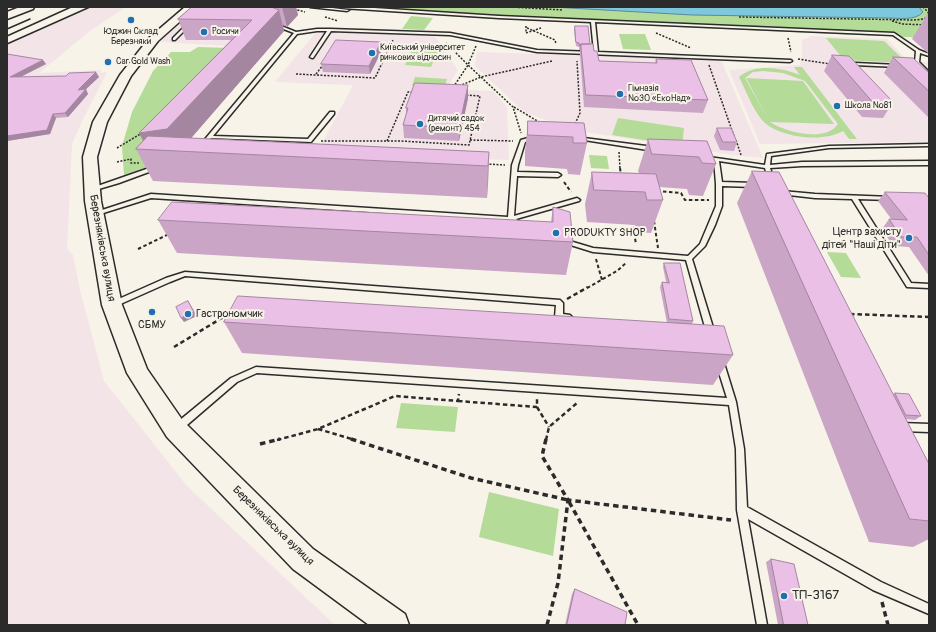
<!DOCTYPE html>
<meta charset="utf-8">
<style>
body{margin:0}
#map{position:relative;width:936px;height:632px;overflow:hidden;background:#f7f3e8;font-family:Pangolin,sans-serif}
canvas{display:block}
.frame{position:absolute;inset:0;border:8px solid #2b2b2b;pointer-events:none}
</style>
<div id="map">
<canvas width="936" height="632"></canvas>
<div class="frame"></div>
</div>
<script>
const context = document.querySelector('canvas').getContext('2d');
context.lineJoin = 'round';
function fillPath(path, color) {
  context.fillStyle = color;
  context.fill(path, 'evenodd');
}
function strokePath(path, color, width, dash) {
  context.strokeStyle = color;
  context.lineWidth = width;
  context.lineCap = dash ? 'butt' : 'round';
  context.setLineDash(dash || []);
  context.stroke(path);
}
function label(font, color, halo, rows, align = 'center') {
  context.font = font + ' Pangolin,sans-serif';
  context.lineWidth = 4;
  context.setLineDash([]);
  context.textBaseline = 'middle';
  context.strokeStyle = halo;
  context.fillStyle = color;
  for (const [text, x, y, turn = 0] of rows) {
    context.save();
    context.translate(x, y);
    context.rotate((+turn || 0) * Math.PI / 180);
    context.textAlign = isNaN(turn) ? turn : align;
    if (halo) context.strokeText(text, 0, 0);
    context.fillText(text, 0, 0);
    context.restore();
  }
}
fillPath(new Path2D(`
 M92,7H126L91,30L39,73L101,70L100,73L107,72L82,121L72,144L67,248L73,255L80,290L104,381L187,486L335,625H7V45Z
 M221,7L257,19L228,46L160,42L180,22Z
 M316,32L435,36L458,70L446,89L493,91L507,107L509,160L317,153L353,85L275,82Z
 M812,36L887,39L908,61L929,62V142L760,144L729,70L800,65L802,56V40Z
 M477,52L721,60L763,158L732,155L573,130L524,112L475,66Z`), '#f3e4e7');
fillPath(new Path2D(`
 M314,7H929V38L493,19Z
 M411,16L433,18L424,30L402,29Z
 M619,34H645L651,50L623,49Z
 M826,38L884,41L907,63L844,60Z
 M414,44L440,46L431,67L405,65Z
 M198,47L231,48L156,148L190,152L124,175L122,146L132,112L153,71L171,52H190Z
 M794,67H802L857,139H849L843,131C823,143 777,138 761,119C752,107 746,91 739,77C756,63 781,68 800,75ZM763,71L783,73L805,81L838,124C826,143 785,132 770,122L834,124L803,81L746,78L769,121L745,78L753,72Z
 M415,77L447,79L444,88L412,86Z
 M618,118L684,128L682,146L612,135Z
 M589,155L607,156L609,169L591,168Z
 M827,252L846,253L861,278L841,277Z
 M401,403L458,407L455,432L396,428Z
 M489,492L559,509L553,556L479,537Z`), '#b4db97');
const water = new Path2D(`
 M552,7H919L923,12C916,21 898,18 888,18L692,15Z`);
fillPath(water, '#7dc8dd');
strokePath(water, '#5c8996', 1);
const lane = new Path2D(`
 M310,7H324L349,10L347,11Z
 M340,7H358L499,16L894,33L919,50L929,54V56L920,53L919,62L929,72V75L915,62L916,51L893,35L595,22L598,52L791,60L792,61L790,62L537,52L450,35L331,31L313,58H312L310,57L327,31H317L297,34L213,136L308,139L330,112H334V114L311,142L211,138L205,146H201V144L294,33L273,25L274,23L296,32L317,29H330L450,33L537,50L594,52L591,22L499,18L342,8Z
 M188,23L191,24L175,40H173V38Z
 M855,63L898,65L900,66L898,67L854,65V63Z
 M535,136H537V138L525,142L518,165L517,172L558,173L561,175L558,177L517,176L514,216L577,198L580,200L579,201L516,219L523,224L520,226L510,221L151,198L97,215L95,216L92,214L93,213L151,194L508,217L512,165L521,140Z
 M576,137L654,147L657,149L654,151L578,139L576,138Z
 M929,144V146L829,148L771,156L770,165L802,162L929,161V165L802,166L770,168L771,171L768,173L766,172L765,168L719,161L722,182L754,183L757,185L754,187L722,186V206L715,225L705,246L692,259L715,334L714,336H708L707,334L686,260L593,252L561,242L560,241L563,239L593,248L688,256L700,244L716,206V184L714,160L702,158V156L765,165L767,154L829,146Z
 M155,166L158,168L157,169L119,183L92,191L89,189Z
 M782,191L815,194L892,197L893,198L890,200L858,199L911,283L929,284V288L907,287L852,199L815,198L780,194V192Z
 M185,272L560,300L563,303V314L570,315L572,317L570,319H557L555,317L556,305L185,276L170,282L116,306L114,307L111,304L112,302L166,278Z
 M720,360L723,361L724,363L736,402L744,449L747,507L881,582L929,604V614L873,590L748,519L767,625H757L737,510L736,449L729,405L257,373L237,382L180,431L177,432L174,431L173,428L174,425L231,378L256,367L727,398L716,363L717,361Z
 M901,423L929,424V432L901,431L898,430L897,427L898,424Z`);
const secondary = new Path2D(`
 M185,7H196L158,41L131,76L107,122L97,157L101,201L122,305L147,369L183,421L313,549L405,614L409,625H369L293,569L167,437L127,373L102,305L85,201L83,157L93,122L120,75L150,37Z`);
const primary = new Path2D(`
 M20,7H34L33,9L7,19V12Z`);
strokePath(lane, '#2b2b2b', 3);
strokePath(secondary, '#2b2b2b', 3);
strokePath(primary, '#2b2b2b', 3);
strokePath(new Path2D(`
 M511,7L563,10
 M294,9L305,12
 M325,17L338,21
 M739,17L914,20L924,19L928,16V12L923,7
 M892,21L902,24L929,25
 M526,26V33L541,28
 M527,28L555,40L556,44
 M656,33L691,48
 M788,38L791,52
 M446,43L468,65L454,86
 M476,46L468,65L513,107L521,133
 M380,48H389
 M798,59L830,64
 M709,65L734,136
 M296,74L375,78L393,40
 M316,74L323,65
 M459,86L481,77L552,61
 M514,107L539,122
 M575,124L580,113L577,61
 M470,140L513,141
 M736,140L741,155
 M321,141H401L469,145L480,96L465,95
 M387,141L408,92H415
 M117,148L142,133
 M619,152L620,169
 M117,162L131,159V163H139
 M486,164L505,165`), '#2b2b2b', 1.5, [2, 1.5]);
strokePath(new Path2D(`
 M620,168L621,175
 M564,182L571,192
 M657,191L681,193L685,200H709
 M632,221L636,244
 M654,221L658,248
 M138,249L169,234
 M596,259L602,280
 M587,288L617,271L627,262`), '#2b2b2b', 2, [3.5, 2.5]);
strokePath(new Path2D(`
 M567,299L588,287
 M850,314L929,317
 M174,347L230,313
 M458,401L537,407V399
 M537,407L549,427
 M318,429L355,440
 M277,440L318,429L395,396L458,401L459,394
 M546,440L549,427L577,403`), '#2b2b2b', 2.5, [4.5, 3]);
strokePath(new Path2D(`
 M351,439L471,478L568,500L638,625
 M546,439L542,456L568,500L731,520
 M260,444L280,439
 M882,602L888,625
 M547,625L558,583L568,500`), '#2b2b2b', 3.5, [5.5, 4]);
fillPath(lane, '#f7f3e8');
fillPath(secondary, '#f7f3e8');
fillPath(primary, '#f7f3e8');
strokePath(new Path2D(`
 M7,29L30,19
 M7,36L71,7
 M7,44L90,7`), '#2b2b2b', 1.5);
fillPath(new Path2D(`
 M192,7H296L298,15L287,27L283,25L284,31L191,138L489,152L488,184L487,198L153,181L136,149L143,141L139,133L231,40H186L178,19Z
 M929,11V54L912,39Z
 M575,26L590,44L599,61L655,63L656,59L708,100L703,113L584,107L580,55V50H579V47L576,46L574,30Z
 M381,42L382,50L370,74L323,72L321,64Z
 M7,54L46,64L21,77H99L85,89L88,94L68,117L56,118L50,134L7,141Z
 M832,55L893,102L883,118L862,117L824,71Z
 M893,57L929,73V118L884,73Z
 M468,98L459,141L404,138L403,125L406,115V108Z
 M528,121L584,123L587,143L580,175L568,174L567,169L525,166V152Z
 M717,128L737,142L734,151L720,150L714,136Z
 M648,139L707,141L716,164L703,196L689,195L687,189L659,187L663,200L651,233L637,232L635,225L587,222L585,204L592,172L639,173L638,171Z
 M752,171L893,394L895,393L921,416L915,420L906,419L929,464V539L913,547L869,542L737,203Z
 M885,192L929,198V276L909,247L893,246L882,229L889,219L892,220L878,201Z
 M553,207L573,242L566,275L177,253L158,220L551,222Z
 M664,263L693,321L692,324L733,355L713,385L242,353L224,322L667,323L660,287L662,282H666L663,267Z
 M771,559L808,625H778L766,562Z
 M575,589L625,625H565L572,594Z`), '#caa5c6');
fillPath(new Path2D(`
 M282,7H296L298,15L287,27Z
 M279,10L284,31L180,151L148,150L139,133Z
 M381,42L382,50L370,74L369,66Z
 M43,60L46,64L12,81L10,77Z
 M96,72L99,77L81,94L78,90Z
 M468,85V98L459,141V128Z
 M86,89L88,94L68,117L65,113Z
 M53,114L56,118L50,134L7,141V136Z
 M489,152L488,184L487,198L488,166Z
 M188,301L197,316L184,322L181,318Z`), '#a486a1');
const building = new Path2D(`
 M192,7H271L279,10L167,129L139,133L252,20L178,19Z
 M575,26H588L590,44H581V46H580L579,43L576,42Z
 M336,40L381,42L369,66L321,64Z
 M581,44H593L594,51H597L599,61L657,63L656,59L691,60L708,100L586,95Z
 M7,54L43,60L10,77L66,76L69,73L96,72L78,90L86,89L65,113L53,114L47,130L7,136Z
 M832,55L849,56L893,102L872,101Z
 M893,57L913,58L929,73V91Z
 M415,83L468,85L459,128L403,125L408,108H406Z
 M528,121L584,123L587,143H573V137L528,135Z
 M717,128H731L737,142H723Z
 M148,136L489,152L488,166L136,149Z
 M648,139L707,141L716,164L702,163L699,157L652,154Z
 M752,171L779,172L929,464V521L910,519Z
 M592,172L656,174L663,200H647L645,192L594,190Z
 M885,192L925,193L929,198V255L917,237H901L889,219L907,220Z
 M172,202L553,222V207L570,212L573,242L158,220Z
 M664,263H680L693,321L669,319L662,282L669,283Z
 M238,296L724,326L733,355L224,322Z
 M188,301L194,312L181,318L176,307Z
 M895,393L909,394L921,416L906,415Z
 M771,559L794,564L808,625H784Z
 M575,589L627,612L625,625H567Z`);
fillPath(building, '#ebc0e6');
strokePath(building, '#a486a1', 1);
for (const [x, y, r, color] of [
 [131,20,4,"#1f6fb2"],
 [204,32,4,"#1f6fb2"],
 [372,53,4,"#1f6fb2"],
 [108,62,4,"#1f6fb2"],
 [620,94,4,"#1f6fb2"],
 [837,106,4,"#1f6fb2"],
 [420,124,4,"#1f6fb2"],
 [556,233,4,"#1f6fb2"],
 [909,238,4,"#1f6fb2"],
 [152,312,4,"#1f6fb2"],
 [188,314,4,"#1f6fb2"],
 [784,596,4,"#1f6fb2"]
]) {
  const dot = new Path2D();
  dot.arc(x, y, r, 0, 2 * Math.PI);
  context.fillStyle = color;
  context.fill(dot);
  strokePath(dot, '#f7f3e8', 1.5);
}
label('9px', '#2b2b2b', '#f7f3e8', [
 ["Юджин Склад",131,32,"center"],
 ["Березняки",131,42,"center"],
 ["Росичи",212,32],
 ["Київський університет",380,48],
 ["ринкових відносин",380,58],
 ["Car Gold Wash",116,62],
 ["Гімназія",628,89],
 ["№30 «ЕкоНад»",628,99],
 ["Школа №81",845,106],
 ["Дитячий садок",428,119],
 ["(ремонт) 454",428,129]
], 'left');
label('11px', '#2b2b2b', '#f7f3e8', [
 ["Центр захисту",901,232,"right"],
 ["дітей \"Наші Діти\"",901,245,"right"],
 ["PRODUKTY SHOP",564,233],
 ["Гастрономчик",196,314],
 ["СБМУ",152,325,"center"]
], 'left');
label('11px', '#2b2b2b', '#f7f3e8', [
 ["Березняківська вулиця",102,248,80],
 ["Березняківська вулиця",273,526,44]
]);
label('13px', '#2b2b2b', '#f7f3e8', [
 ["ТП-3167",792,596]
], 'left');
</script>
